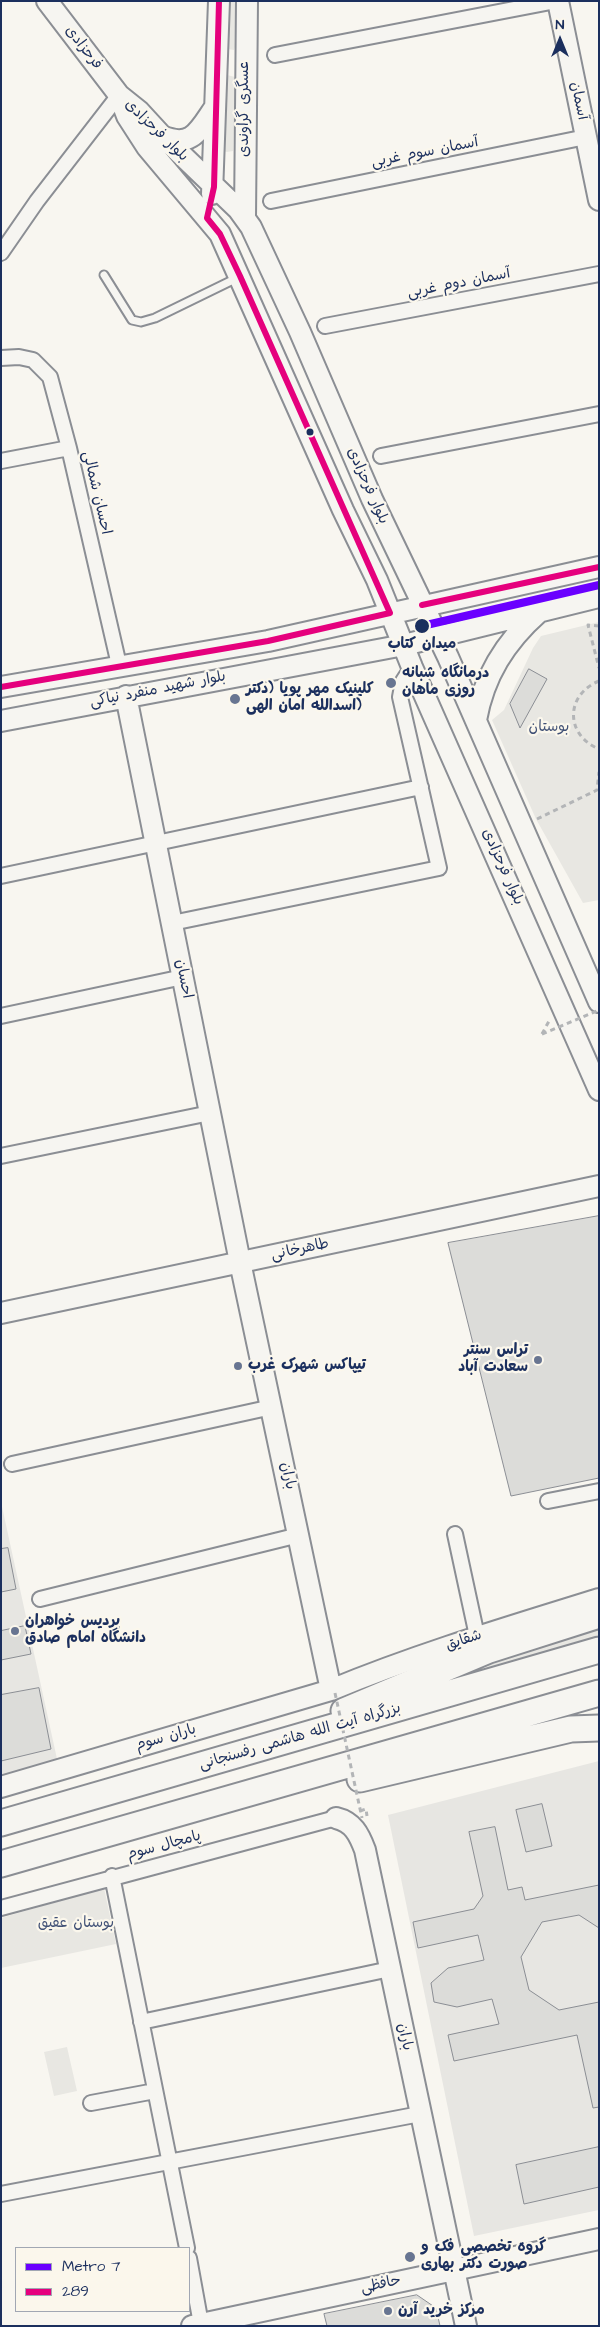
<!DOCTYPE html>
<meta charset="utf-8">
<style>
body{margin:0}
#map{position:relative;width:600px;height:2327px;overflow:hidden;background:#f8f6f0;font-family:"Architects Daughter",sans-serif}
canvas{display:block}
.frame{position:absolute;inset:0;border:2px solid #1b2f5e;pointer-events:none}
.legend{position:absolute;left:15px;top:2247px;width:175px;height:65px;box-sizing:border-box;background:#fbf7ec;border:1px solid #a1a7b3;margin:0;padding:6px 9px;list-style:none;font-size:15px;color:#1b2f5e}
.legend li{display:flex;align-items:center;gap:10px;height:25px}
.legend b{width:25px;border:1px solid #a1a7b3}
.north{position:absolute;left:535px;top:15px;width:50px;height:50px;-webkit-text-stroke:4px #fbf7ec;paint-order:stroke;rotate:0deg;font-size:14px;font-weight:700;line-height:20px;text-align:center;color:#1b2f5e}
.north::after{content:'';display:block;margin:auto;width:18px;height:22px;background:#1b2f5e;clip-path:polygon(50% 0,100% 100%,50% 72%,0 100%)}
</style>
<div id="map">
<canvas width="600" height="2327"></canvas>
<div class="frame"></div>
<ul class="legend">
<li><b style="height:6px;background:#6a00ff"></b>Metro 7</li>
<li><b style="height:6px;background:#e5007d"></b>289</li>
</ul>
<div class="north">N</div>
</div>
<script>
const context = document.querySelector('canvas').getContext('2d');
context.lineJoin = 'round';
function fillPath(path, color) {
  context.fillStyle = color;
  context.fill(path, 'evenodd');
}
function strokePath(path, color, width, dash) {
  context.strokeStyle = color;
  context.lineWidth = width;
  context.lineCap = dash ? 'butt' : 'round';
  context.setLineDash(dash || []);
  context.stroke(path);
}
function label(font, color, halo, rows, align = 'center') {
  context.font = font + ' "Architects Daughter","Playpen Sans Arabic",sans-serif';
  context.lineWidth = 4.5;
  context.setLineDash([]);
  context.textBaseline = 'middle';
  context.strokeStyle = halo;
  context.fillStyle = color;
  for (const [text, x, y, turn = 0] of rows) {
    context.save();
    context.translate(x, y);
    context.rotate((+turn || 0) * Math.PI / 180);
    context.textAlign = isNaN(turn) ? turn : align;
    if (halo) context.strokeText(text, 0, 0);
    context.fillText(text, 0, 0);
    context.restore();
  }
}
fillPath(new Path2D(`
 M1,1502L57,1759L1,1776Z
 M599,1761V2210L474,2236L388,1815Z`), '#e7e6e2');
fillPath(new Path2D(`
 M226,1H237L235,47L234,50L227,49Z
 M227,75L235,77L233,151L227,152L223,151L224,77Z
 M599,622V900L583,903L536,819L492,720L504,710L533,648L541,636Z
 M599,1621V1641L355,1711Z
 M104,1888L116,1944L1,1968V1918Z
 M67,2047L77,2091L54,2096L44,2052Z`), '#e8e7e2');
const building = new Path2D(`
 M529,669L547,679L520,728L510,704Z
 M599,1216V1478L511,1496L448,1243Z
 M8,1548L16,1589L1,1592V1549Z
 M25,1626L31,1654L1,1660V1631Z
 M39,1688L51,1749L1,1761V1695Z
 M542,1804L552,1846L526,1852L516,1810Z
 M495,1827L508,1890L522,1887L525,1900L599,1885V1928L579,1915L542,1922L521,1957L529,1990L559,2010L599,2002V2107L593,2108L577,2035L454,2061L448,2035L499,2024L492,1999L457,2007L434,2002L431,1983L448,1968L484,1960L478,1935L418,1948L413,1922L474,1909L483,1896L469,1832Z
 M599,2147V2187L524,2204L516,2165Z
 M417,2295L436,2308L440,2326H327L324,2314Z`);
fillPath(building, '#dcdcd9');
strokePath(building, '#8b8e94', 1);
const lane = new Path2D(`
 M104,275L132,320L141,322L155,318L237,278`);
const street = new Path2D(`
 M275,55L556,1
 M271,201L586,137
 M1,253L37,201L119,95
 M325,326L599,274
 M1,358L19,357L33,360L50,377L69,448L119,665
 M381,456L599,414
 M1,461L69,448
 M1,876L421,787
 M172,923L439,868L400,697L403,681L412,667
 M1,1016L183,977
 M1,1156L210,1113
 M12,1464L272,1407
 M548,1501L599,1491
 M455,1534L477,1636
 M40,1599L299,1535
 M112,1876L187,2248
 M1,1908L336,1818
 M141,2022L390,1969
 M91,2103L155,2091
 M1,2194L420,2114
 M189,2258L201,2324`);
const secondary = new Path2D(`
 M47,1L119,95L139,111L162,136L238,209L251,227L300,332L372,499L448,657L599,1002
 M558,1L599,200
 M122,103L127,116L147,147L220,234L343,510L377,580L412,667L599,1090
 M162,136C192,149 199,130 215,107
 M212,194L219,1
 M245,218L247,1
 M1,687L268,641L599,567
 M126,696L240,1262L331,1690
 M476,720C484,676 505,642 539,612
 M1,721L404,645L599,597
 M1,1313L599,1186
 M1,1787L331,1690C418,1654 509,1627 599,1599
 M336,1818C353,1822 359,1834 365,1850L466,2326
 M192,2326L599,2239`);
const highway = new Path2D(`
 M344,1711L489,1650L599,1615
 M360,1779L571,1729L599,1728
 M1,1823L599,1650
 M1,1864L599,1693`);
strokePath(lane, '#8b8e94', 11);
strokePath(street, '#8b8e94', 18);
strokePath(secondary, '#8b8e94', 24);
strokePath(highway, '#8b8e94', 29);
strokePath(new Path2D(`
 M599,626L588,625L599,668
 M599,681C565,695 565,735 599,749
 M537,819L597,790L599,772
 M542,1034L549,1021
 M360,1811L366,1809L367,1816`), '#b3b5b7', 3, [5, 4]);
strokePath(lane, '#f6f5f1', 7);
strokePath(street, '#f6f5f1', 14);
strokePath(secondary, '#f6f5f1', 20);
strokePath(highway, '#f6f5f1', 25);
strokePath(new Path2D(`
 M542,1034L599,1010
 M335,1693L362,1818`), '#b3b5b7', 3, [5, 4]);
strokePath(new Path2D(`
 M422,605L599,567
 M1,687L268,641L390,613L240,276L220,234L207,218L214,187L219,1`), '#e5007d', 6);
strokePath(new Path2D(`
 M422,626L599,585`), '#6a00ff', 8);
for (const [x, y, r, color] of [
 [310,432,4.5,"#1b2f5e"],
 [422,626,8,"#1b2f5e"],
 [391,683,6,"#687591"],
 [235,699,6,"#687591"],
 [538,1360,5,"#687591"],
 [238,1366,5,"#687591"],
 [15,1631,5,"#687591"],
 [410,2257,6,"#687591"],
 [388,2311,5,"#687591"]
]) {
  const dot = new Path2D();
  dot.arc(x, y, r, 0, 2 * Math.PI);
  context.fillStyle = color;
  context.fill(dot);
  strokePath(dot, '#fbf7ec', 2);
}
label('15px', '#1b2f5e', '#fbf7ec', [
 ["فرحزادی",83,48,52],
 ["آسمان",578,101,78],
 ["عسگری گراوندی",245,109,-90],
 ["بلوار فرحزادی",156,131,44],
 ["آسمان سوم غربی",425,153,-11],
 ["آسمان دوم غربی",459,284,-11],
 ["بلوار فرحزادی",367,486,66],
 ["احسان شمالی",96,493,77],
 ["بلوار شهید منفرد نیاکی",158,690,-11],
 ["بلوار فرحزادی",502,867,66],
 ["احسان",183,979,79],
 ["طاهرخانی",300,1250,-12],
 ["باران",287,1476,78],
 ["شقایق",464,1641,-19],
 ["بزرگراه آیت الله هاشمی رفسنجانی",300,1737,-16],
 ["باران سوم",166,1738,-16],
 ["پامچال سوم",164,1846,-15],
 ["باران",404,2037,78],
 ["حافظی",381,2285,-12]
]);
label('bold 15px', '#1b2f5e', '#fbf7ec', [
 ["میدان کتاب",422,645]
]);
label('bold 15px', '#1b2f5e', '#fbf7ec', [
 ["درمانگاه شبانه",402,674],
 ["روزی ماهان",402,691],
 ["کلینیک مهر پویا (دکتر",246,690],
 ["اسدالله امان الهی)",246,707],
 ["تراس سنتر",528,1351,"right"],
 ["سعادت آباد",528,1368,"right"],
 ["تیپاکس شهرک غرب",248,1366],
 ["پردیس خواهران",25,1622],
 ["دانشگاه امام صادق",25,1639],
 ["گروه تخصصی فک و",421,2248],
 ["صورت دکتر بهاری",421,2265],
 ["مرکز خرید آرن",398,2311]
], 'left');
label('15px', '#415176', '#fbf7ec', [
 ["بوستان",549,728],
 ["بوستان عقیق",76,1924]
]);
</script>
